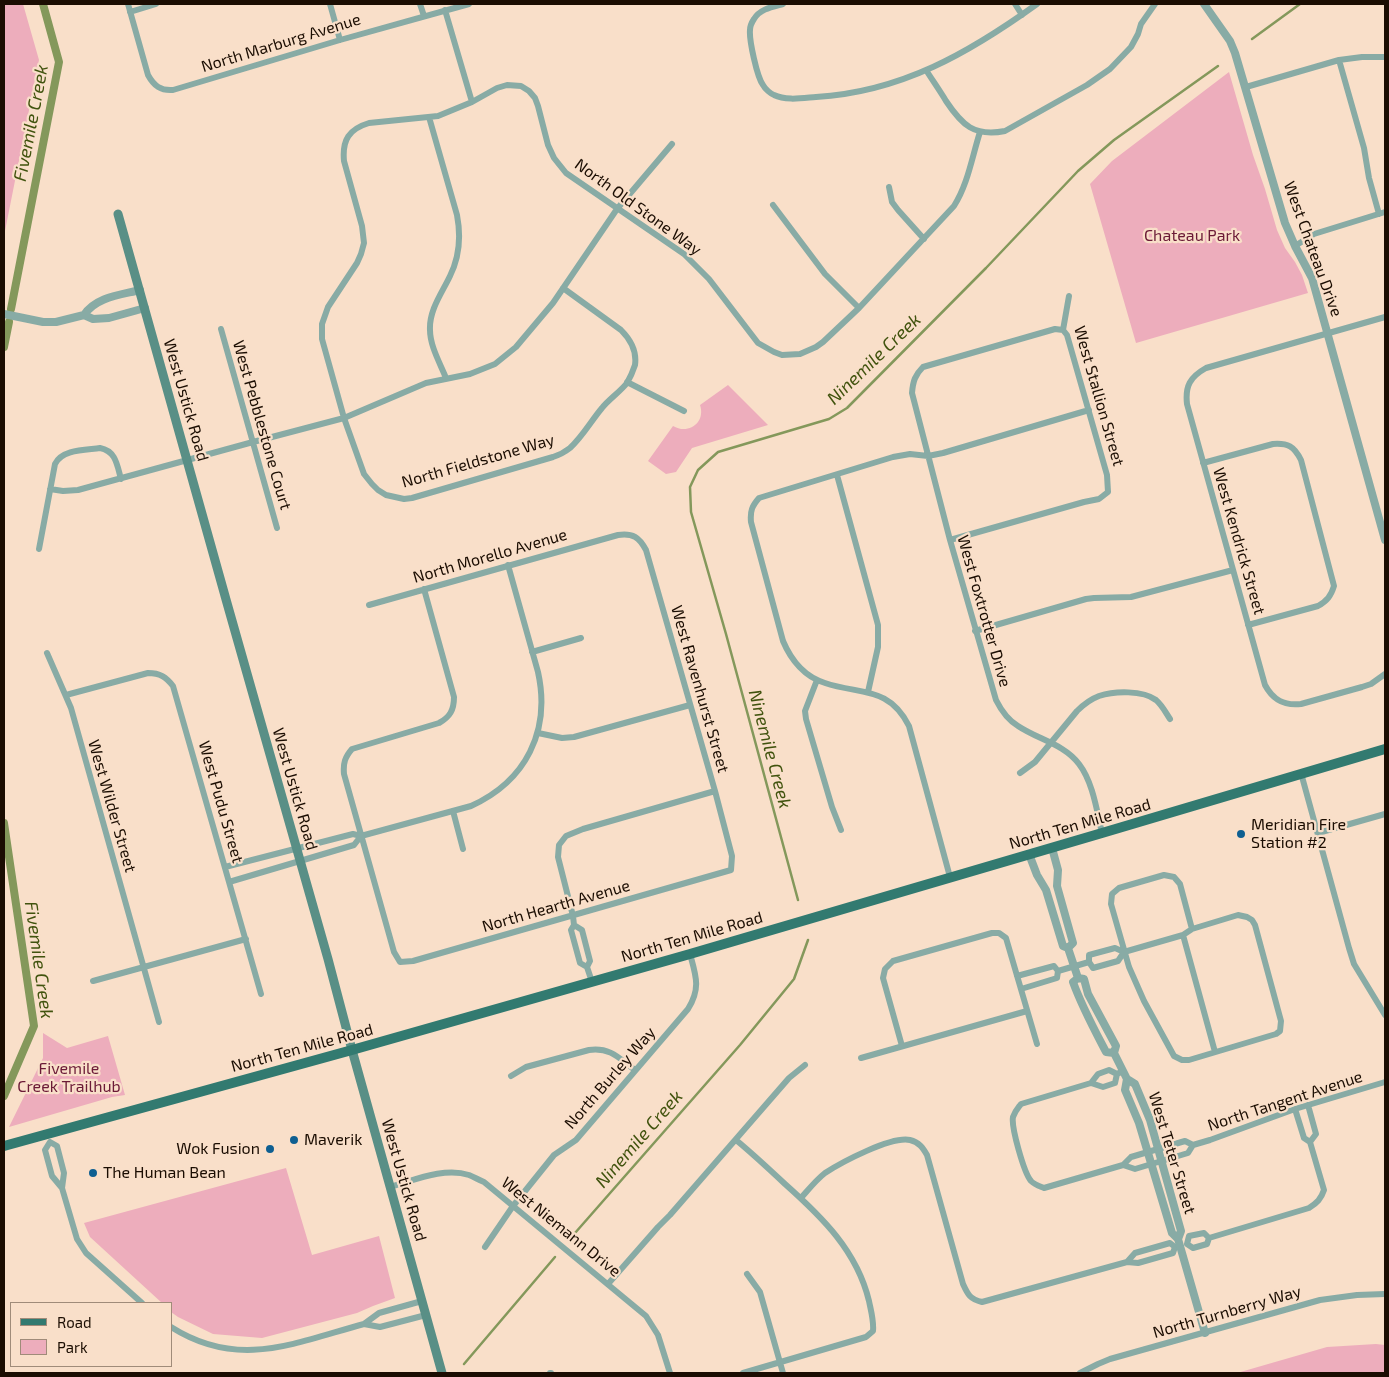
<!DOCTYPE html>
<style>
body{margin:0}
#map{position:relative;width:1389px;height:1377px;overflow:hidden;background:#f9dfc9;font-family:"Exo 2",sans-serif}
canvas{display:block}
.frame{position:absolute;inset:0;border:5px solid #1b0d02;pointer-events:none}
.legend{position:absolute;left:10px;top:1302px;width:162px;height:65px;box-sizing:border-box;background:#f9dfc9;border:1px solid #a08b79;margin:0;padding:6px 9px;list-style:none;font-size:15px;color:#1b0d02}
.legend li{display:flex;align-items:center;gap:10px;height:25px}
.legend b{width:25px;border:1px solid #a08b79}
</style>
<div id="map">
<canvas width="1389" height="1377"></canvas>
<div class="frame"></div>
<ul class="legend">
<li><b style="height:6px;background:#327a70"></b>Road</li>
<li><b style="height:14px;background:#edadbc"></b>Park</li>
</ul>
</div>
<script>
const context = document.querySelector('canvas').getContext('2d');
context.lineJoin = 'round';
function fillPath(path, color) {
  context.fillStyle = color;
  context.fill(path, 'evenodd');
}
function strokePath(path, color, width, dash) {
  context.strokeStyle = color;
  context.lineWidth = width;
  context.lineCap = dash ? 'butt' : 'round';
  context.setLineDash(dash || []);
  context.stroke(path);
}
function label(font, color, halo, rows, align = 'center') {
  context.font = font + ' "Exo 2",sans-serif';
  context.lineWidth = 4.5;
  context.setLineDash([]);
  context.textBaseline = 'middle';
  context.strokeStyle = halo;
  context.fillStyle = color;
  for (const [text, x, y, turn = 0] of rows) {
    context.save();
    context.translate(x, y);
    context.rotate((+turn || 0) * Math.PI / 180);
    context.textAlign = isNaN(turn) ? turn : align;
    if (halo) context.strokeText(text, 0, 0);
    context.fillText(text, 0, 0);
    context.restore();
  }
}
fillPath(new Path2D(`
 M4,4H23L39,60L4,236Z
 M1229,72L1253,155L1265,189L1277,230L1285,248L1295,262L1302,275L1308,293L1136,343L1090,184L1112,161Z
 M728,385L768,425L692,448L676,472L666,474L648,461L673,426C688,435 706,423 700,405Z
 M43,1033L67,1048L108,1036L125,1095L112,1097L9,1127L43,1058Z
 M286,1168L312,1255L379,1236L395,1298L373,1306L357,1313L262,1338L213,1334L178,1317L171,1312V1303H162L90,1237L84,1223Z
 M1376,1344L1385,1345V1373H1237L1327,1347Z`), '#edadbc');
strokePath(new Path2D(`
 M1252,39L1300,4
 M798,900L726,634L691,512L690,487L698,470L718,452L829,419L847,408L986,268L1078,171L1114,140L1218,66
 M575,1233L740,1045L794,979L808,940
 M464,1364L555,1257`), '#84985b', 2.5);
strokePath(new Path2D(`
 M11,309L59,62L43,4
 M4,347L9,322
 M4,823L34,1026L4,1096`), '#84985b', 8);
strokePath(new Path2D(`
 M128,4L148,75C154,86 161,91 173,90L340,40L469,4
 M330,4L340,40
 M420,4L424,16
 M783,4C772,7 760,9 754,19C752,22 750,27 750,30C749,40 757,77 763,85C765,89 771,94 774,95C786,101 803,98 816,97C901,92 969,53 1037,4
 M1015,4L1022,15
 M445,10L472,102
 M130,12L156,4
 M1339,60L1364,148L1369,178L1379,214
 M926,70C933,81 940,91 946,101C962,125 974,137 1005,131L1087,85L1110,69L1131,47L1138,34L1141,24L1155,4
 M1246,87L1339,60L1362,57H1385
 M429,117L457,215C461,236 460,256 450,276C442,293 429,310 430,330C430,346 440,363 446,378
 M889,187L892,202L898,210L924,239
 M773,205L825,274L859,308
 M1295,246L1314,234L1385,212
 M563,288L621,330C631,340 637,351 635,365C633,371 630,378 627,383C620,392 609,399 602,408C591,421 583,436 570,448C565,452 559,455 553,457L412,498L404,499L386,495L378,490L372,484L364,474L344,418L322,339V324L328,307L357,263L361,254L364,243L362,226L344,161C342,140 349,129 369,123L438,116L472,102L497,88L507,85L521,86L529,91L535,98L538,106L548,145L554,158L566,173L684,254L709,279L758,343L774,352L782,355L800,354L816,347L823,342L859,308L954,206C968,184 972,157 980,132
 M1385,317L1206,368C1190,377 1185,386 1187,404L1265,685C1273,700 1284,706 1301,704L1362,687L1371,684L1385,674
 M221,329L277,528
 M1063,330L1055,329L923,367C915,375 913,381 912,393L950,540L996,700C1001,710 1008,720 1018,726C1039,740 1064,744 1079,764C1093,782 1097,812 1102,833
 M627,382L684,411
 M1203,463L1273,444C1288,443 1294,446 1301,460L1334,586C1331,596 1327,601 1318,606L1248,625
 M837,475L878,625V647L868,692
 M50,489L63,491L78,490L253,442L344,418L426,383L470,374L495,364L516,347L553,303L617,209L672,144
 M950,540L1084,502L1099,499L1108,492L1107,475L1067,335L1063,330L1069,296
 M39,549L55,464C62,449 86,450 100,448C116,451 117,465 121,479
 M369,605C452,581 535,558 618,535C633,533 639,537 646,550L715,791L732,856L731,870L413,961L400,962L394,952L344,774C343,763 345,757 352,749L439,723C450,717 454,710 454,697L424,589
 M975,631L1086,599L1094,598L1131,597L1233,570
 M532,652L581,638
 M47,653L71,708L159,1022
 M817,680L805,711L806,719L832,807L841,830
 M66,695L148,673C160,673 166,677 173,686L261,994
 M538,733L562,738L574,737L690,705
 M1020,773L1035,762L1077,711C1083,705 1091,699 1099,696C1114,691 1143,690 1156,700C1162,705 1166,713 1170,719
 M1301,773L1349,948L1354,964L1385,1015
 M453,811L463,849
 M1318,833L1385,814
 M361,836L471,806C526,781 551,731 538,672L508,565
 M225,867L353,834L361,836L354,845L229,882
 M950,877L909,726C889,686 861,695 825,683C805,677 791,660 783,641L751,522C750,511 752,506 759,498L893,457L910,454L928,456L943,453L1089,410
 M574,925L582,930L590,961L587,967L580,963L571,930L574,925L573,916L558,857L559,845L566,836L583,829L715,791
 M1183,935L1215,1052
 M1115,948L1124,952L1118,961L1093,968L1089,962V955Z
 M1124,952L1183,935L1192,929L1238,915L1247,917L1252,920L1255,925L1281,1021L1280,1031L1276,1034L1189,1060H1182L1174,1056L1144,1001L1129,967L1111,904L1112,894L1119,888L1164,875L1174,877L1180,884L1192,929
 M587,967L592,982
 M1058,971L1089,962
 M1017,976L1054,966L1058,971
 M93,981L246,939
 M1021,989L1057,978L1058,971
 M902,1046L883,978L885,969L893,961L992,933H999L1006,938L1037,1044
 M861,1058L1027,1011
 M1117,1074L1109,1070L1098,1074L1091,1083L1103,1087L1115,1083L1117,1074L1123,1071
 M511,1076L526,1067L589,1050C610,1047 619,1058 635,1070
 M1091,1083L1021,1104C1018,1108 1015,1111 1013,1117C1011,1127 1024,1173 1031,1181C1035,1185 1039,1186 1044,1188L1123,1165
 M1295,1109L1304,1138L1310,1142L1316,1134L1308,1105
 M736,1140C753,1154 769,1169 785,1184C822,1217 857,1251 869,1301C871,1311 874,1321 873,1331L866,1337L743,1373
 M50,1142L57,1146L64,1173L62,1188L52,1176L45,1150Z
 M1193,1145L1188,1153L1135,1169L1123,1165L1131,1157L1185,1141L1193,1145L1210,1140L1295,1109L1385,1082
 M390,1187C415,1180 444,1167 469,1175C474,1177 479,1180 484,1182L646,1316L658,1335L670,1373
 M62,1188L77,1239L86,1253L142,1303
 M801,1198C809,1189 816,1180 825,1173C842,1162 891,1136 910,1140C919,1142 923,1148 927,1155L963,1284C968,1295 970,1299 982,1302L1127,1262
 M1204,1233L1209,1238L1207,1244L1193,1248L1187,1244L1189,1236Z
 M1209,1238L1309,1208C1317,1203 1321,1199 1324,1190L1310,1142
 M1170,1243L1175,1247L1173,1253L1138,1263L1127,1262L1135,1253Z
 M485,1247L513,1206L554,1155L576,1140L688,1009C701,988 696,976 690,954
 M747,1274L760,1292L783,1373
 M608,1284L658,1227L670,1215L789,1078L805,1065
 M422,1301L379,1313L364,1324L380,1327L426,1315
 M171,1327C239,1370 294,1343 364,1324
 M550,1373H551
 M1080,1373L1098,1364L1110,1359L1320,1300L1357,1295L1385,1294`), '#88aba5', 6);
strokePath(new Path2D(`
 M1204,4L1230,41L1235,53L1285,223L1295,246L1312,278L1385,540
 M4,314L43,322H56L84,315L93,319L109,318L145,308
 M84,315C96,297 120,295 140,290
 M1052,848L1058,870L1057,886L1073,943L1068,948
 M1029,854L1037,875L1046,890L1063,946L1068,948L1078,978
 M1078,978L1084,979L1088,994L1116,1046L1114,1053L1127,1079L1135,1084L1150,1120L1181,1231L1178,1239L1172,1233L1139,1123L1125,1090L1127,1079
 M1078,978L1073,982C1082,1007 1094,1029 1106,1052L1114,1053
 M1178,1239L1205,1333`), '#88aba5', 8);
strokePath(new Path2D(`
 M118,214L227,603L328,959L352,1050L442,1373`), '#598f86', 9);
strokePath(new Path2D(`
 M4,1146L352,1050L690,954L1102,833L1385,749`), '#327a70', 10);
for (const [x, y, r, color] of [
 [1241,834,5,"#0e5f91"],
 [294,1140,5,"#0e5f91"],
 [270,1149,5,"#0e5f91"],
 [93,1173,5,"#0e5f91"]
]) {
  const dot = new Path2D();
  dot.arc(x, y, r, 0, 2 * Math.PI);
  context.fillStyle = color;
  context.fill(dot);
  strokePath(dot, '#f9dfc9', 2);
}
label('16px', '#1b0d02', '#f9dfc9', [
 ["North Marburg Avenue",281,43,-17],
 ["North Old Stone Way",638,207,36],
 ["West Chateau Drive",1313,249,70],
 ["West Stallion Street",1099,396,74],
 ["West Ustick Road",186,400,74],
 ["West Pebblestone Court",262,425,74],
 ["North Fieldstone Way",478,461,-16],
 ["West Kendrick Street",1239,541,74],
 ["North Morello Avenue",490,556,-16],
 ["West Foxtrotter Drive",984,611,74],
 ["West Ravenhurst Street",700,689,74],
 ["West Ustick Road",295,789,74],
 ["West Pudu Street",221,802,74],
 ["West Wilder Street",112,806,74],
 ["North Ten Mile Road",1080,824,-16],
 ["North Hearth Avenue",556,906,-16],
 ["North Ten Mile Road",692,937,-16],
 ["North Ten Mile Road",302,1048,-15],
 ["North Burley Way",610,1078,-49],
 ["North Tangent Avenue",1285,1101,-18],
 ["West Teter Street",1172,1153,73],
 ["West Ustick Road",404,1180,74],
 ["West Niemann Drive",561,1227,39],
 ["North Turnberry Way",1227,1312,-16]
]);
label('16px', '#6b1a37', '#f9dfc9', [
 ["Chateau Park",1192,236],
 ["Fivemile",69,1069],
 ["Creek Trailhub",69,1087]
]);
label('16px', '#1b0d02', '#f9dfc9', [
 ["Meridian Fire",1251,825],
 ["Station #2",1251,843],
 ["Maverik",304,1140],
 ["Wok Fusion",260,1149,"right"],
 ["The Human Bean",103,1173]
], 'left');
label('italic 18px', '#41530e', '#f9dfc9', [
 ["Fivemile Creek",31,123,-79],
 ["Ninemile Creek",874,359,-44],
 ["Ninemile Creek",770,749,75],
 ["Fivemile Creek",39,960,82],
 ["Ninemile Creek",639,1139,-49]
]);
</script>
